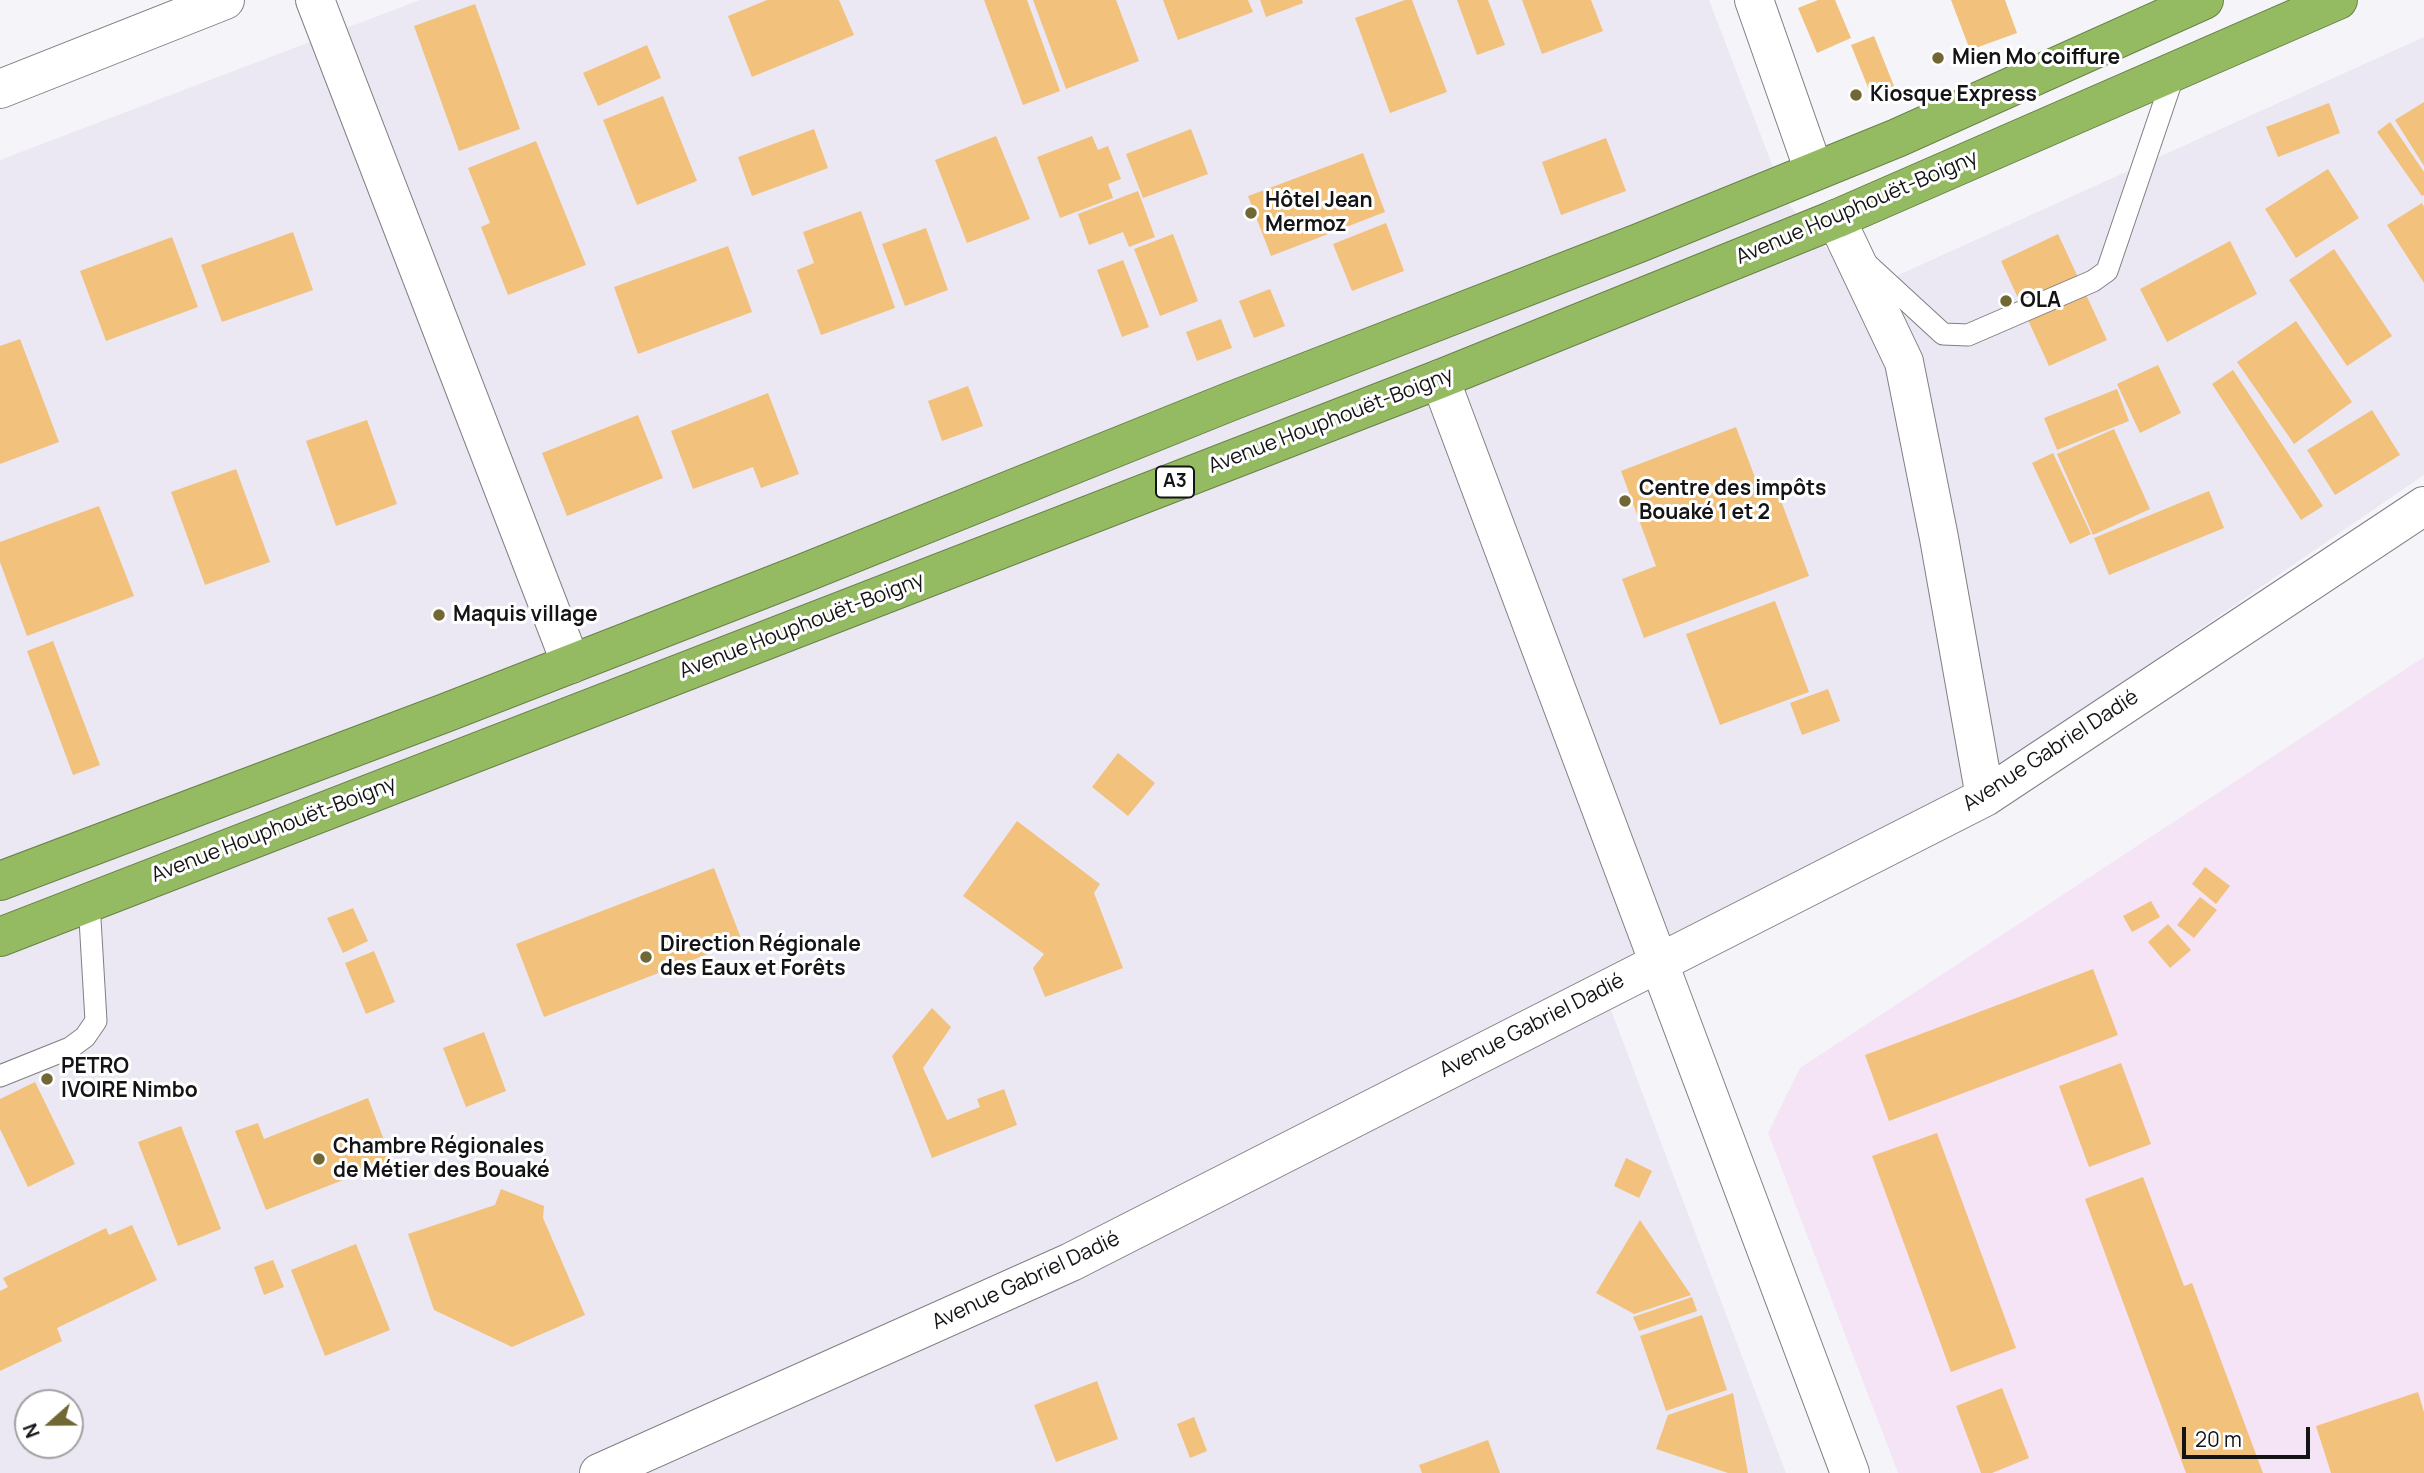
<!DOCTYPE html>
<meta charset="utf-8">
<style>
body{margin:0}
#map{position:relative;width:2424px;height:1473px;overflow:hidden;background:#f5f4f9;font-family:Manrope,sans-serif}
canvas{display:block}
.north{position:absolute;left:14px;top:1389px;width:70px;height:70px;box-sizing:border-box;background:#fff;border:2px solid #a1a1a2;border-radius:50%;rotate:249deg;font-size:19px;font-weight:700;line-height:28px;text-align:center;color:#141416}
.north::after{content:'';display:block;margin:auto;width:24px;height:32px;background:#716734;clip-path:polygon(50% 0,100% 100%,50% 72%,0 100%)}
.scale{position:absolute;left:2182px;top:1427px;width:128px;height:32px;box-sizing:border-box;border:4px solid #141416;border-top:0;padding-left:9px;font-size:21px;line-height:24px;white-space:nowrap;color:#141416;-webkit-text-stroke:5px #fff;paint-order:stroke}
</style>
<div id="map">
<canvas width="2424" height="1473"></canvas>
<div class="north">N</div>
<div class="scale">20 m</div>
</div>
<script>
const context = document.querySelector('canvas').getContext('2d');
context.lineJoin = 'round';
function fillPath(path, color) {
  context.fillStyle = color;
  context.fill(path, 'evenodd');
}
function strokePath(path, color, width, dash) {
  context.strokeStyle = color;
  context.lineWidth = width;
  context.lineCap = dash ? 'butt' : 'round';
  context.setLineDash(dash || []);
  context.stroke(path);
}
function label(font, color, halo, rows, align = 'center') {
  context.font = font + ' Manrope,sans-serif';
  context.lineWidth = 6;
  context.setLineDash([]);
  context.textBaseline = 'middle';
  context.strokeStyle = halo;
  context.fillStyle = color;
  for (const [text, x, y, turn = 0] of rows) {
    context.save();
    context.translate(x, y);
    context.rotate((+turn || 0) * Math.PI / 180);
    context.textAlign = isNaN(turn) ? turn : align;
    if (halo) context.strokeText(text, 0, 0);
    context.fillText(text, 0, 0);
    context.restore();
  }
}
fillPath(new Path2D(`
 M420,0H1709L1786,201L1863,291L2424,37V475L1929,815L1597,973L1786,1473H0V160ZM28,1403H70V1445H28Z`), '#ebe8f4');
fillPath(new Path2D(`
 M2424,657V1473H1898L1768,1133L1800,1068Z`), '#f5e4f6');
fillPath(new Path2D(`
 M767,0H839L854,35L752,77L728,16Z
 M984,0H1027L1060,91L1023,105Z
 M1033,0H1116L1139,61L1066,89Z
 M1163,0H1248L1253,12L1178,40Z
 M1260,0H1302L1303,3L1266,17Z
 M1405,0H1412L1447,92L1390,113L1355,18Z
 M1457,0H1488L1505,45L1477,55Z
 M1522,0H1591L1603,31L1542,54Z
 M1818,0H1835L1851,38L1817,53L1798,8Z
 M1951,0H2005L2017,33L1970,50Z
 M475,4L520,129L459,151L414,26Z
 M1874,36L1894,86L1871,95L1851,45Z
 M647,45L661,78L598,106L583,73Z
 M663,96L697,181L637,205L603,120Z
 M2424,102V166L2395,120Z
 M2329,103L2340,133L2278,157L2266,127Z
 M2390,122L2424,172V195L2422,196L2377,132Z
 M814,129L828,168L752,196L738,157Z
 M1191,129L1208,174L1143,198L1126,154Z
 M996,136L1030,219L967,243L935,160Z
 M1092,136L1098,150L1108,146L1121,179L1108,184L1113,198L1060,218L1037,157Z
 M1606,138L1626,191L1561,215L1542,162Z
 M536,141L586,265L508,295L481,227L490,223L468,168Z
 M1363,153L1385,212L1271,256L1248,196Z
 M2328,169L2359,218L2296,258L2265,209Z
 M1138,191L1155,237L1129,247L1123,232L1089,245L1078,214Z
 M2422,203L2424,207V283L2387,225Z
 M861,211L895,308L821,335L797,270L814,263L803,232Z
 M1386,223L1404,271L1352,291L1333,244Z
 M926,228L948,290L905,306L882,244Z
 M293,232L313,290L222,322L201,265Z
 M1173,234L1198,301L1160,316L1134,249Z
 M2058,234L2107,340L2049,366L2001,261Z
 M172,237L198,307L106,341L80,271Z
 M2230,241L2257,294L2167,342L2140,289Z
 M728,246L752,312L638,354L614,287Z
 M2334,249L2392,336L2347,366L2289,280Z
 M1123,260L1149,327L1122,337L1097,270Z
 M1270,289L1285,326L1254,338L1239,301Z
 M1221,319L1232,348L1197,361L1186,332Z
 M2296,321L2352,402L2294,444L2237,362Z
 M20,339L59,442L0,464V346Z
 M2158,365L2181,413L2140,433L2117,384Z
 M2233,370L2323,506L2301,520L2212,384Z
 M968,386L983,426L942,441L928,401Z
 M2117,389L2129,421L2057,450L2044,418Z
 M768,393L799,474L761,488L753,467L693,489L671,431Z
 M2372,410L2400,455L2335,495L2307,450Z
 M638,415L663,478L567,516L542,453Z
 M367,420L397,504L336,526L306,441Z
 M1736,427L1762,496L1777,490L1809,576L1644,638L1622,579L1656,566L1621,471Z
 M2114,429L2150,509L2093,535L2057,454Z
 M2053,453L2091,534L2070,544L2032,463Z
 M236,469L270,562L205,585L171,492Z
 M2209,491L2224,528L2109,575L2094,538Z
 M99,506L134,596L27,636L0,562V542Z
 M1775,601L1809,692L1720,725L1686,634Z
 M53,641L100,765L73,775L27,651Z
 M1828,689L1840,721L1802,735L1790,703Z
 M1118,753L1155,783L1128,816L1092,787Z
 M1017,821L1100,884L1094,893L1123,968L1045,997L1033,968L1044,954L963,896Z
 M2205,867L2230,886L2216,904L2192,884Z
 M714,868L742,941L544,1017L516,944Z
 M2200,897L2217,910L2194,938L2177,925Z
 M2151,901L2160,917L2132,932L2123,916Z
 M353,908L368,941L343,953L327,918Z
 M2168,924L2191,950L2170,968L2148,942Z
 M374,951L395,1002L366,1014L345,963Z
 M2093,969L2118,1035L1889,1121L1865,1055Z
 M932,1008L951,1027L923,1068L947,1120L980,1107L977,1099L1004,1089L1017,1125L932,1158L892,1056Z
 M484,1032L506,1091L466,1107L443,1048Z
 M2121,1063L2151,1144L2089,1167L2059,1086Z
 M35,1082L75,1164L28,1187L0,1129V1099Z
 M368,1098L392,1161L266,1210L235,1131L258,1123L264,1139Z
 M181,1126L221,1229L178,1246L138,1142Z
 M1937,1133L2016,1348L1951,1372L1872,1156Z
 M1626,1158L1652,1171L1639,1198L1614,1186Z
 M2143,1177L2184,1286L2192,1283L2263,1473H2186L2085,1199Z
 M501,1189L544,1206L543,1218L585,1315L512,1347L434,1310L408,1234L495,1205Z
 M1640,1220L1691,1295L1634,1314L1596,1293Z
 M132,1225L157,1280L57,1328L62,1341L0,1371V1291L8,1287L3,1278L106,1228L109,1235Z
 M356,1244L390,1330L325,1356L291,1270Z
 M273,1260L284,1287L264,1295L254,1267Z
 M1692,1297L1697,1311L1639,1331L1633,1317Z
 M1702,1315L1727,1390L1666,1411L1640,1336Z
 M1097,1381L1118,1439L1056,1462L1034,1405Z
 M2002,1388L2029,1458L1992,1473H1981L1956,1406Z
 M2418,1392L2424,1412V1473H2331L2316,1426Z
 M1733,1393L1748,1473H1728L1656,1449L1668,1415Z
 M1194,1417L1207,1451L1190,1458L1177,1424Z
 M1488,1440L1500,1473H1422L1419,1465Z`), '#f2c17c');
const lane = new Path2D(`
 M1868,265L1943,334L1968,335L2093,281L2107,271L2175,71
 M0,1076L70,1048L85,1037L96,1021L89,902`);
const street = new Path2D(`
 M315,0L571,664
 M1754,0L1814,171
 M0,89L225,0
 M1836,219L1904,362L1939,538L1985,797
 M1440,379L1850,1473
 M599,1473L1071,1262L1985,797L2424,506`);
const highway = new Path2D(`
 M0,881L445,713L799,575L1229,402L1639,243L1897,138L2204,0
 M0,937L1440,379L1836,219L2338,0`);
strokePath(lane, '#807f83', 23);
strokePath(street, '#807f83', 40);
strokePath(highway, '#688147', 40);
strokePath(lane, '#fff', 21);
strokePath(street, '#fff', 38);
strokePath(highway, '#95bb62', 38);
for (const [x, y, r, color] of [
 [1938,58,7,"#716734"],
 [1856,95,7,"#716734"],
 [1251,213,7,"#716734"],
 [2006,301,7,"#716734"],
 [1625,501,7,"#716734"],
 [439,615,7,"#716734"],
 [646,957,7,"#716734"],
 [47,1079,7,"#716734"],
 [319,1159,7,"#716734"]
]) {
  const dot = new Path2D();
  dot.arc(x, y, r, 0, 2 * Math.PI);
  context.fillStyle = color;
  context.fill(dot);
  strokePath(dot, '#fff', 2.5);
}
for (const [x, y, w] of [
 [1175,482,38]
]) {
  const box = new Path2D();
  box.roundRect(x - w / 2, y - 15.5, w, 31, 5);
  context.fillStyle = '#fff';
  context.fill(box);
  strokePath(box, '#141416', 2);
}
label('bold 19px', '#141416', null, [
 ["A3",1175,482]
]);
label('bold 21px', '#141416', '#fff', [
 ["Mien Mo coiffure",1952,58],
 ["Kiosque Express",1870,95],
 ["Hôtel Jean",1265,201],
 ["Mermoz",1265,225],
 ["OLA",2020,301],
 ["Centre des impôts",1639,489],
 ["Bouaké 1 et 2",1639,513],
 ["Maquis village",453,615],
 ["Direction Régionale",660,945],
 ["des Eaux et Forêts",660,969],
 ["PETRO",61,1067],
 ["IVOIRE Nimbo",61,1091],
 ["Chambre Régionales",333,1147],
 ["de Métier des Bouaké",333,1171]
], 'left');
label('21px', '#141416', '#fff', [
 ["Avenue Houphouët-Boigny",1857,208,-23],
 ["Avenue Houphouët-Boigny",1331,421,-21],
 ["Avenue Houphouët-Boigny",802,626,-21],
 ["Avenue Gabriel Dadié",2051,751,-33],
 ["Avenue Houphouët-Boigny",274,830,-21],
 ["Avenue Gabriel Dadié",1532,1026,-27],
 ["Avenue Gabriel Dadié",1026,1281,-25]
]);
</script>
